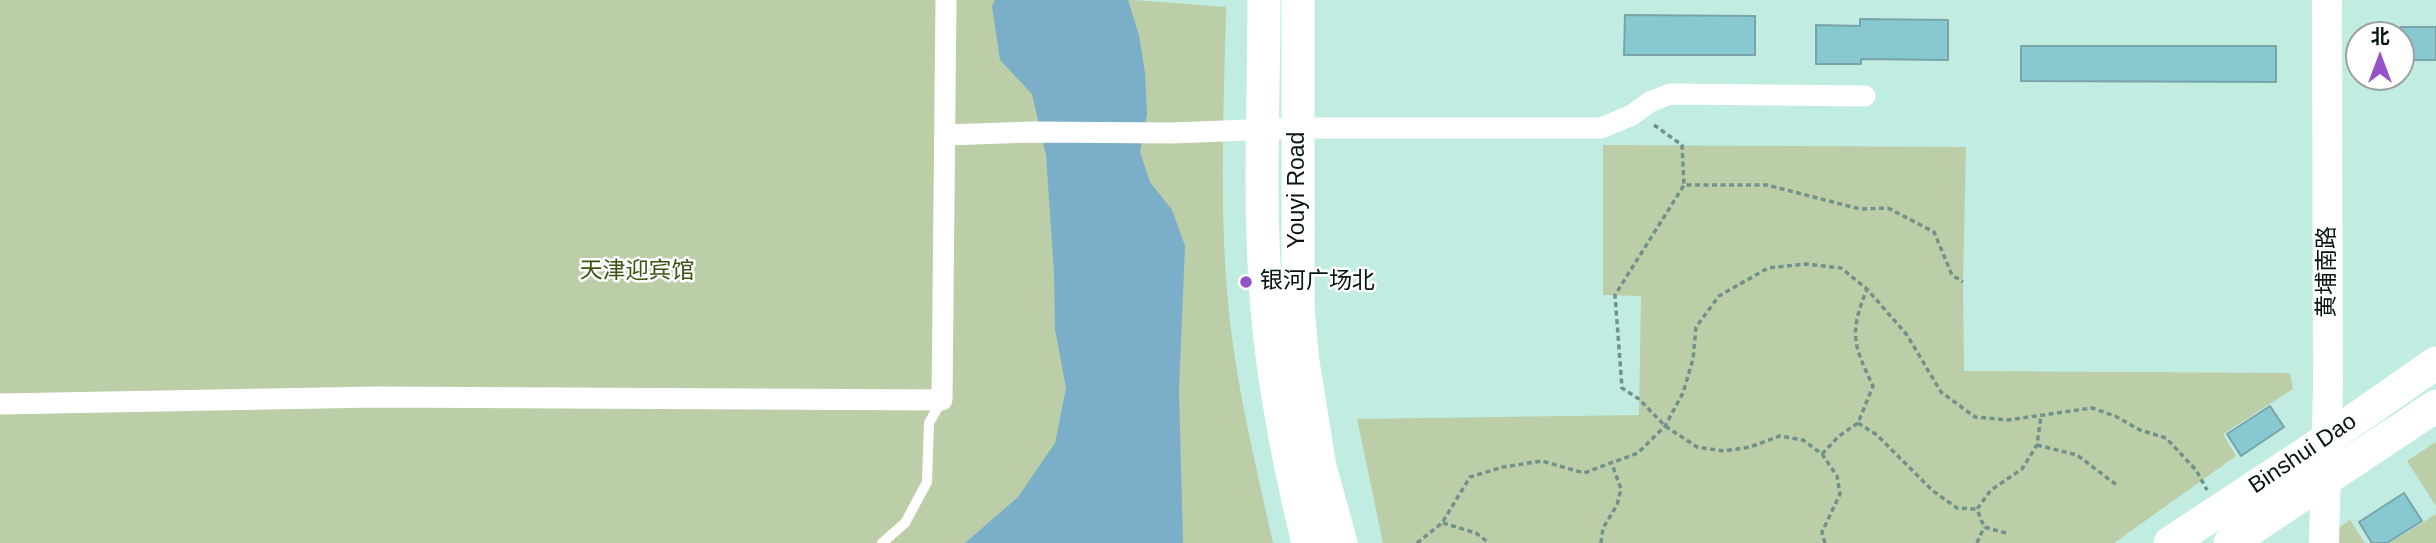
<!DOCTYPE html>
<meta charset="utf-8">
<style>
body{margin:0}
#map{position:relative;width:2436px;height:543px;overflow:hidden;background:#c0ece2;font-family:Helvetica,"Noto Sans SC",sans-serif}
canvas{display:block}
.north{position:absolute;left:2345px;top:21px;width:70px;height:70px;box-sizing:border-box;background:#fff;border:2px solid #9ba1a0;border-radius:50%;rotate:0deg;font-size:19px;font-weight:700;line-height:28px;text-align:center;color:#051512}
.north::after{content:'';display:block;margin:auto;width:24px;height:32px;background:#9551c6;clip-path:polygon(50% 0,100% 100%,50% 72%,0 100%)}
</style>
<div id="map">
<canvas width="2436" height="543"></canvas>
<div class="north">北</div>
</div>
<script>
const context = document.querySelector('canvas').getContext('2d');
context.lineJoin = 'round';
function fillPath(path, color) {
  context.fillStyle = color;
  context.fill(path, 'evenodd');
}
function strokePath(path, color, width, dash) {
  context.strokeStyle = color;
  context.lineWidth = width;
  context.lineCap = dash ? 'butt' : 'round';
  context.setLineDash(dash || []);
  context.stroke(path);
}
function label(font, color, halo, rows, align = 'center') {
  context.font = font + ' Helvetica,"Noto Sans SC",sans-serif';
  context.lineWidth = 5;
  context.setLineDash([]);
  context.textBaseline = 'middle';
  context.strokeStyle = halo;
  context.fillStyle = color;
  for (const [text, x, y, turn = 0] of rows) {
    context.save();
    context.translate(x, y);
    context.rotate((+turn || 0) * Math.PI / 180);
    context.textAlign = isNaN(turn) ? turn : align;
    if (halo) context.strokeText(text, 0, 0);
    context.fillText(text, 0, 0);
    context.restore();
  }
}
fillPath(new Path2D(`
 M0,0H1134L1226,7C1224,105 1219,203 1228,301C1235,383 1256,464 1273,543H0Z
 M1603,145L1966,147L1963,282L1964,371L2290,373L2293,389L2223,434L2236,456L2114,543H1383L1357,419L1639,415L1641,296L1603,295Z
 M2436,442V506L2407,461Z
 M2436,514V543H2390Z
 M2350,520L2365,543H2316Z`), '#bbcea7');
fillPath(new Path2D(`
 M995,0H1128L1139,35L1145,73L1147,114L1140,152L1150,182L1172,210L1185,246L1179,391L1183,543H965L1018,497L1055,443L1066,388L1055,329L1054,274L1046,155L1032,94L1000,60L992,6Z`), '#7baec9');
const building = new Path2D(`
 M1625,15L1755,16V55H1624Z
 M1860,19L1948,20V60L1861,59V64H1816V25L1860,26Z
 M2401,27H2436V60H2401Z
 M2021,46H2276V82L2021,81Z
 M2270,406L2284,427L2241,456L2227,434Z
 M2404,493L2422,521L2387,543H2372L2359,522Z`);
fillPath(building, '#88c8d0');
strokePath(building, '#78a4a9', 2);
strokePath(new Path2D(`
 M1654,125L1682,145L1684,185
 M1858,423L1877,435L1933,491L1957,508L1977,509
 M2037,445L2077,455L2118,486
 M1822,454L1839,436L1858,423L1873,386C1853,344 1849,333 1867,289
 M1443,523L1476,533L1489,543
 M2006,533L1984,527L1977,509L1991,490L2022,469L2037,445L2041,416
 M1417,543L1442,523L1470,477L1503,467L1542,461L1584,473L1638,453L1665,426L1683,393L1693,359L1696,327L1719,296L1768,268L1806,264L1841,268L1867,289L1907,335L1941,392L1975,417L2008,420L2092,408L2115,416L2140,430L2166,438L2196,470L2207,490
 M1601,543L1603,528L1617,505L1621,489L1612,464
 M1825,543L1822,532L1840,494L1837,476L1822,454L1803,440L1780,436L1750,447L1724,451L1697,447L1665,426L1639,399L1622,388L1615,295L1684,185H1767L1860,209L1888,208L1934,232L1952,275L1963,282
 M1977,543L1984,527`), '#71918a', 3.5, [5, 3.5]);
strokePath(new Path2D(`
 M882,543L905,523L927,482L929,423L942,400`), '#fff', 10);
strokePath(new Path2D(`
 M946,135L1032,132L1172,133L1299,128H1601L1632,115L1650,102L1670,94L1865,96
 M0,404L376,397L942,400L946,0`), '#fff', 21);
strokePath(new Path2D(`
 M2324,543L2328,388L2327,0`), '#fff', 30);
strokePath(new Path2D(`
 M1264,0C1264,93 1259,188 1265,281C1270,370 1287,457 1308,543
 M1298,0V308L1303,362L1320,467L1341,543
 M2170,543L2311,450L2436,363
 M2230,543L2436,406`), '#fff', 33);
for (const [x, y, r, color] of [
 [1246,282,7,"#9551c6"]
]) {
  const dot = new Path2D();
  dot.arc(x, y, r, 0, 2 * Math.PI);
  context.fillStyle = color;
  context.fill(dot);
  strokePath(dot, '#fff', 2.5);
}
label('23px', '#051512', '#fff', [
 ["Youyi Road",1298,190,-90],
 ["黄埔南路",2328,272,-90],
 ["Binshui Dao",2303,454,-34]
]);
label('23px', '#3b5412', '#fff', [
 ["天津迎宾馆",637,272]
]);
label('23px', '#051512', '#fff', [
 ["银河广场北",1260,282]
], 'left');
</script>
